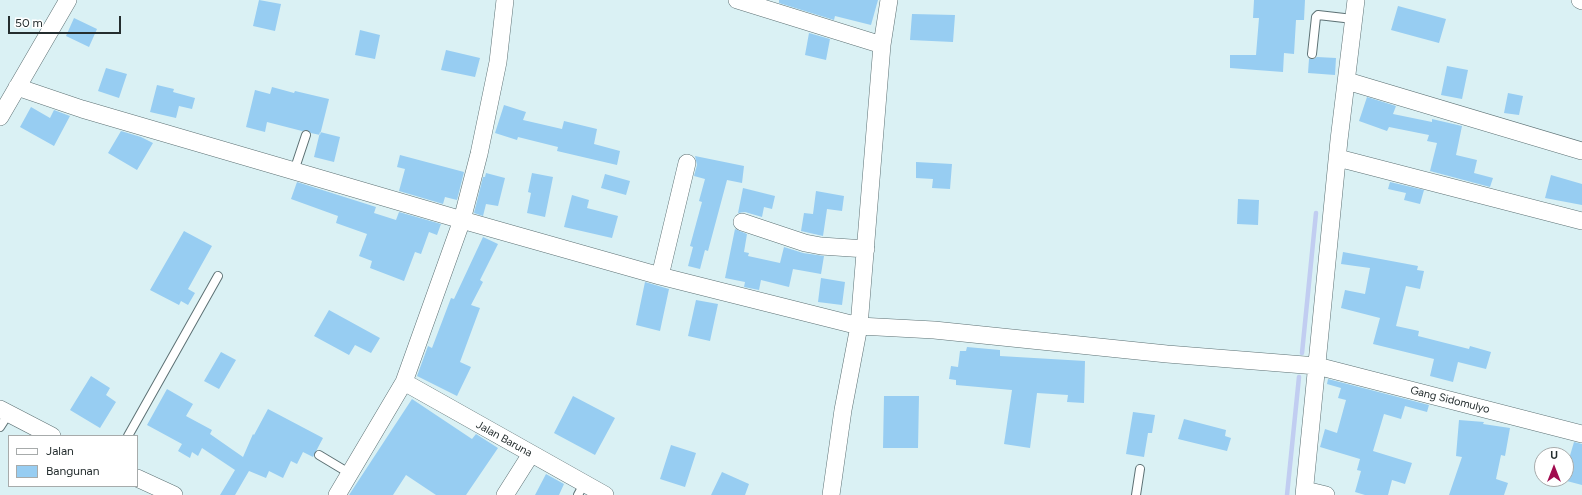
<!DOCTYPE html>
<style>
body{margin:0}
#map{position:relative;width:1582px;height:495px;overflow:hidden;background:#daf1f4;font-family:Figtree,sans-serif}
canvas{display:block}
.legend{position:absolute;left:8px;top:435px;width:130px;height:52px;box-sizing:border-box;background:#fff;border:1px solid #a7abab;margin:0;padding:5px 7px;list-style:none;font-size:12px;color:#242d2e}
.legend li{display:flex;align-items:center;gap:8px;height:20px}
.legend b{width:20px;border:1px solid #a7abab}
.north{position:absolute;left:1534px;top:447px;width:40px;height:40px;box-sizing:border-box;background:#fff;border:1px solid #a7abab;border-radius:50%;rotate:0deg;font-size:11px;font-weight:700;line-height:16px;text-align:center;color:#242d2e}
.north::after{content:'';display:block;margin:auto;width:14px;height:18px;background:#a10c4f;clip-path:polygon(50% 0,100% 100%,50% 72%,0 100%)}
.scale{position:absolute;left:8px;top:16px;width:113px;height:18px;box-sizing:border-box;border:2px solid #242d2e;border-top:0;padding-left:5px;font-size:12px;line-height:14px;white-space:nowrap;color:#242d2e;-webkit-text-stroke:3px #fff;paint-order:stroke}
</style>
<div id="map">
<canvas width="1582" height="495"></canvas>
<ul class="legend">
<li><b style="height:5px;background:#fff"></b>Jalan</li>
<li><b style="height:11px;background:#97cdf2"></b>Bangunan</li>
</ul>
<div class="north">U</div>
<div class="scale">50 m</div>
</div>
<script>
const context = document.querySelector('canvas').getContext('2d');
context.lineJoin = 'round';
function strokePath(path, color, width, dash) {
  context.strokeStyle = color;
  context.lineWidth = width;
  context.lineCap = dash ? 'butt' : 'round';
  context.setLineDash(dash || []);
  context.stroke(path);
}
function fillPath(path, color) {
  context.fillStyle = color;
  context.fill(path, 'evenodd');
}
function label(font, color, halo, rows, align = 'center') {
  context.font = font + ' Figtree,sans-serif';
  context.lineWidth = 4;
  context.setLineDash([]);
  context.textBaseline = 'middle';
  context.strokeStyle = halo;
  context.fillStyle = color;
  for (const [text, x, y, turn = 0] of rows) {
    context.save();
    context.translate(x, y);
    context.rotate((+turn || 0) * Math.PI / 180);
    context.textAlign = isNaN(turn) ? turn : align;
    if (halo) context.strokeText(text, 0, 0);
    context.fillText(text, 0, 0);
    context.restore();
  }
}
strokePath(new Path2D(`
 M1302,353L1316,213
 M1287,495L1299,377`), '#c1cdf1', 4.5);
fillPath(new Path2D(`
 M259,0L281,4L275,31L253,26Z
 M779,0H878L871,25L835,16L834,20L779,3Z
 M1254,0H1305L1304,20H1296L1294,54L1284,53L1283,72L1230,68V55H1256L1259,18H1253Z
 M1398,6L1446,19L1439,43L1391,30Z
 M912,14L955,15L953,42L910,40Z
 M74,18L97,29L89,47L66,36Z
 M360,30L380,35L375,59L355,55Z
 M809,33L830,39L826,60L805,55Z
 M446,50L480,58L475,77L441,70Z
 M1317,57L1336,58L1335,75L1308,73L1309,59H1314Z
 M1447,66L1468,70L1462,99L1441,95Z
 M106,68L127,74L119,98L98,91Z
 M157,85L174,89L173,92L195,98L192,109L179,106L176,118L150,112Z
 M272,87L294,93L295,91L329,99L320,135L311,133L307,130L302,131L267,122L265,132L246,127L255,90L270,94Z
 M1508,93L1523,96L1519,115L1504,113Z
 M1367,97L1396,106L1393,114L1432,122V119L1462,126L1456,155L1477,160L1474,173L1493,178L1490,187L1430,171L1437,143L1427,141L1429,135L1389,127L1387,131L1359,121Z
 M504,105L526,112L523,120L562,129L564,121L597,129L594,144L620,151L617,165L557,151L558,147L518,137L517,140L495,133Z
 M31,107L50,118L54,110L70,116L54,146L20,127Z
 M121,131L141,137L153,143L137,170L108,153Z
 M320,132L340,137L334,162L314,157Z
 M400,155L464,172L457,200L445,197L443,204L399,191L405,169L397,167Z
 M695,156L744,166L742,183L727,180L708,251L705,250L700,269L688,266L693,247L690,246L702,202L699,201L705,179L694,176L697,165Z
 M916,162L952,164L950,189L932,188L933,179L916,178Z
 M486,173L505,178L498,206L486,204L483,216L474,213L483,177H485Z
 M532,173L553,177L545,217L527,213L531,193L528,192Z
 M605,174L630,181L626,195L601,188Z
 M1551,175L1582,184V205L1545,198Z
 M297,182L376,207L374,213L396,220L399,212L441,224L437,235L429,232L421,254L415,252L404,281L370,268L372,261L359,256L367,234L336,223L338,216L291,199Z
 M1390,182L1424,190L1420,204L1404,200L1406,193L1388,189Z
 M743,188L775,196L772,209L764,207L762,217L745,212L738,213Z
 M816,191L844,196L842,211L827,209L823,236L801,231L804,213L813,214Z
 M572,195L589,200L587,208L618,216L612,238L564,227Z
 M1238,199L1259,200L1258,225L1237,224Z
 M735,229L747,234L744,252L749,253L748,256L780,263L784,247L803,253L824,256L821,274L793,269L789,287L761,280L759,290L744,287L745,282L725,278Z
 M184,231L212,246L188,289L195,293L188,305L181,301L179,305L150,290Z
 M483,237L498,244L480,280L483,282L471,305L480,308L460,362L471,367L457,396L417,376L428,346L432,348L451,298L454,299Z
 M1343,252L1418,266L1417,270L1424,271L1420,289L1406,286L1396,326L1419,331L1418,336L1469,349L1470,346L1491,352L1486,369L1458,362L1453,382L1430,376L1434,359L1373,344L1380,318L1341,308L1345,290L1365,294L1370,268L1341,264Z
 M821,278L845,282L842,305L818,302Z
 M645,282L669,289L660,331L636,325Z
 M696,300L718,304L710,341L688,336Z
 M329,310L380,338L371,353L355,345L349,355L314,336Z
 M967,347L1000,350V356L1085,361L1084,403L1067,402L1068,395L1037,393L1030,448L1004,444L1012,390L956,385V380L949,379L951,366L958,367L960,351H966Z
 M221,352L236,360L219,389L204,381Z
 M91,376L110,388L106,395L116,402L100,428L70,410Z
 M1328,379L1429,405L1427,412L1405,406L1401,419L1384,414L1373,451L1412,463L1405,484L1392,480L1388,495H1365L1355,492L1361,471L1357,470L1360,459L1320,447L1325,429L1337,433L1346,400L1338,398L1341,388L1327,384Z
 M167,389L193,404L186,416L212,430L210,434L243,457L253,434L254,435L268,409L323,438L313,457L303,452L297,464L291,461L283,478L269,471L266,478L249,471L235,495H220L235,470L202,448L198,456L192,452L190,458L178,451L182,444L147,425Z
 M573,396L615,418L595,455L554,433Z
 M884,396H919L918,448H883Z
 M412,399L472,439L476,434L498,448L466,495H436L406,475L393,495H349Z
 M1133,412L1155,415L1152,433H1148L1144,457L1126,454Z
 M1184,419L1226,430L1225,436L1231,438L1227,451L1178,439Z
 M1459,420L1484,422L1483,424L1510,428L1505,456L1501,455L1496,479L1508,483L1504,495H1449L1462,457L1456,456Z
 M1574,442L1582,444V485L1563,480L1566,479V469Z
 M671,445L696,453L685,487L660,479Z
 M722,472L749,484L745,495H711Z
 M546,474L564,484L559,495H535Z`), '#97cdf2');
const lane = new Path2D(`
 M1312,54L1316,17L1318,15L1353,19
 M294,171L306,135
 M0,427L9,413
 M128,436L218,276
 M319,455L349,473
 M578,495L584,484
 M1136,495L1140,469`);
const street = new Path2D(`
 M737,0L882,45
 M1580,0L1582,1
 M1347,81L1582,151
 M17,87L82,109L462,220L660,276L859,326L934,330L1167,354L1317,366L1582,434
 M0,117L68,0
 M1338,158L1582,221
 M742,222L805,243L821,246L866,249
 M660,276L687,163
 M404,382L605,495
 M0,409L52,436
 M137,478L174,495
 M1305,490L1326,495
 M337,495L404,382L462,220L479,154L498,62L505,0
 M505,495L531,454
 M831,495L843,410L859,326L882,45L889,0
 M1304,495L1339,140L1356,0`);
strokePath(lane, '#5d7174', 10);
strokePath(street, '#5d7174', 18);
strokePath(lane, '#fff', 8);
strokePath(street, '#fff', 17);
label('11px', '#242d2e', '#fff', [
 ["Gang Sidomulyo",1450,400,14],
 ["Jalan Baruna",504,439,29]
]);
</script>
